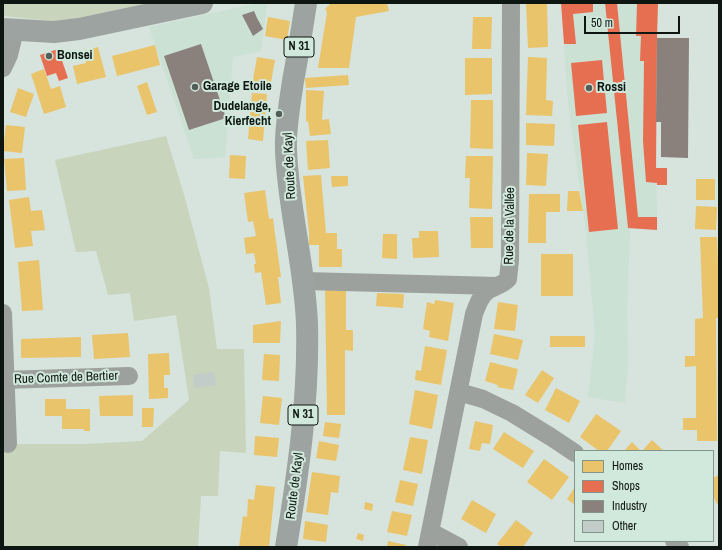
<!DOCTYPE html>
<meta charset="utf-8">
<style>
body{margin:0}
#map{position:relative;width:722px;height:550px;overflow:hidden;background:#d7e3dd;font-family:"Archivo Narrow",sans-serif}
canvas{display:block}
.frame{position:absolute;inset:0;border:4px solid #0e1612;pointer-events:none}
.legend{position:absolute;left:574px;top:450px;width:140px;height:92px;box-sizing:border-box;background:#d1e9dc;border:1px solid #83958b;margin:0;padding:5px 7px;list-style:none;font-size:12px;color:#0e1612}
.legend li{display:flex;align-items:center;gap:8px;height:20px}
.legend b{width:20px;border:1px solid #83958b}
.scale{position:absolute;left:584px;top:16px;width:96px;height:18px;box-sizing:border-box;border:2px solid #0e1612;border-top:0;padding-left:5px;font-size:12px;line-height:14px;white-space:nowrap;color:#0e1612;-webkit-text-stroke:3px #d1e9dc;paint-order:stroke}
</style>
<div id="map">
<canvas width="722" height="550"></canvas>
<div class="frame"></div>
<ul class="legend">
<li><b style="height:11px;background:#e9c46a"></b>Homes</li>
<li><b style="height:11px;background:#e76f51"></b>Shops</li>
<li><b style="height:11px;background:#8a817c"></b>Industry</li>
<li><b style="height:11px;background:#c2ccc8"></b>Other</li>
</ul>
<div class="scale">50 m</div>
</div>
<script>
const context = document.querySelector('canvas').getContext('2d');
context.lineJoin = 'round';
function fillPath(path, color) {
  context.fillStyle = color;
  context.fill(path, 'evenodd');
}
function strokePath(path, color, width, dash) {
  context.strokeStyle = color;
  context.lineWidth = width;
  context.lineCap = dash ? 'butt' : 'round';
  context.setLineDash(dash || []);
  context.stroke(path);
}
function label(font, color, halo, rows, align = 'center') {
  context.font = font + ' "Archivo Narrow",sans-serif';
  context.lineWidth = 4;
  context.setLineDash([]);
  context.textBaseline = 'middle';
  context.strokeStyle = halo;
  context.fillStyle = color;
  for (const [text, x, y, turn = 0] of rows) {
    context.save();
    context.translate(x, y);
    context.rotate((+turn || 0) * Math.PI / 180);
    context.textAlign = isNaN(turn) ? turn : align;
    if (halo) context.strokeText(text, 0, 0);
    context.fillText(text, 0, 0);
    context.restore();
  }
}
fillPath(new Path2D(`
 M259,3H267L261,51L233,57L225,157L194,159L149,27Z
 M593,3H658L656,139L657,230L630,228L627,311L628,360L625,403L588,397L595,335L586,232L568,102L562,15L593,12Z`), '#cae1d4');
fillPath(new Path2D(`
 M3,3H149L78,18L54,21L3,16Z
 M166,136L183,191L209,288L217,349H244L246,453L220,451L218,496H201L198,547H3V444H84L142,441L189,400L176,315L134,321L130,293L108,295L96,251L76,252L55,160Z`), '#c8d5bc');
fillPath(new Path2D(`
 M331,3H387L389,11L356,17L349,68H318L327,12L325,9Z
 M526,3H547L548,47L528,48Z
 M268,17L290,21L287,40L265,36Z
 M473,17H492L491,49H472Z
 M155,45L160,65L117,76L112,56Z
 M98,47L106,77L77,84L73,66L86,63L83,51Z
 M257,57L275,60L270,88L252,85Z
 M528,57L547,58L546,100L553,101L552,116L526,115Z
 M465,58H492V94L465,95Z
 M44,69L51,89L60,86L66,107L44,114L31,74Z
 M348,75L349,85L306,88L305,78Z
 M147,82L157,112L147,115L137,86Z
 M18,88L34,94L26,117L10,112Z
 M306,90L324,91L322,120L329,119L331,134L310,136L308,121L306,122Z
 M252,93L267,94L263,141L248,139Z
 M471,100H493V149L470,148Z
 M526,123L555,124L554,146L526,145Z
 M6,125L25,127L22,153L3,151Z
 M328,140L330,168L308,170L306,141Z
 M527,153L548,154L546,186L526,185Z
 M230,155L246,156L245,179L229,178Z
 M466,156H493L492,209L469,208L470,178H465Z
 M24,158L26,190L7,191L4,159Z
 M321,175L326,233H337V249H342V267H319V245H309V233L303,176Z
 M331,176H348V186L332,187Z
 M696,179H715V200H696Z
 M265,190L269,219L273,218L275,234L281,277H278L281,303L266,305L261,272L255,273L254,264H256L254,253L246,254L244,238L256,236L253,221L248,222L244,193Z
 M568,191H579L583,211H567Z
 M529,194H560V212H546V243H528Z
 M29,197L31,211L42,210L45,230L31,231L33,246L15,248L9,200Z
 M696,206L717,207L716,230L695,229Z
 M470,217H493V248H471Z
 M419,231H438L439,257L413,258L412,238H419Z
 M383,234H397V259L382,258Z
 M700,237H717L719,294V318H716L717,441H697V430H683V418H696V366L685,367V356H695V319L703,318Z
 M541,254H573V296H541Z
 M39,260L43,310L22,311L18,262Z
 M325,290H346V330H353V351L345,350V415H327Z
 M377,293L404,294L403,308L376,306Z
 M435,300L454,303L448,341L429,337L430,331L423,329L427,302L434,304Z
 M498,302L518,305L515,331L494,329Z
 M281,321L280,343H253V325Z
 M128,333L130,357L94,359L92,335Z
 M494,334L523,340L518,360L490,354Z
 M550,336H585V347H550Z
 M81,337V357L21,358V339Z
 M425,346L447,350L441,385L415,380L416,370L421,371Z
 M169,353L170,375H164V388H168V398L149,399L148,354Z
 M264,354L280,355L279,381L262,380Z
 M490,362L518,369L513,390L497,387L498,385L485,381Z
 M542,370L554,378L538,403L525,395Z
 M556,388L580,401L569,423L545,410Z
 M415,390L438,395L432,429L409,424Z
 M133,395V416H100L99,396Z
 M263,396L282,398L279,425L260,423Z
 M45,399H66V409H90V431H84V429H62V416H45Z
 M142,408H154L153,427H142Z
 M596,414L621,431L607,451H599L580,437Z
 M475,421L493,425L490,444L482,443L480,451L469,449Z
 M325,422L341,424L339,438L323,436Z
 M504,432L534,451L523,468L493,449Z
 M255,436L279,438L277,457L254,455Z
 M410,437L428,440L422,474L403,470Z
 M652,440L664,451H642Z
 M319,441L339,445L336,461L316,458Z
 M632,442L641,451H624Z
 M544,459L569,477L552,500L527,482Z
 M312,472L340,476L338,493L331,492L328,515L306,512Z
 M719,475V503L717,504L713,496V478Z
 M400,480L418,484L413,506L395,502Z
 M256,485L275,487L269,547H239L243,516L247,517L248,499L254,500Z
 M575,487V505L567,499Z
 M472,500L496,514L486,533L461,519Z
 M365,502L373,504L372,511L364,509Z
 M392,511L412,515L407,536L387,532Z
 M516,520L533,533L523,547H501L497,544Z
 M305,521L328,525L326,542L303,539Z
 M358,533L364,535L363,541L356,539Z
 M388,541L406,545V547H387Z`), '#e9c46a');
fillPath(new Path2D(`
 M561,3H593V12L573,14L576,44H564Z
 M605,3H617L638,217H657V230L628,228Z
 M637,3H658L657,37L656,168H667V185H657V183L646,182L643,141L644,61H640L641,36H636Z
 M58,49L68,78L59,81L56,73L47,76L40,55Z
 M602,60L607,113L576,116L571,63Z
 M607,122L618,229L589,232L578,125Z`), '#e76f51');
fillPath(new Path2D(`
 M254,11L257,18L263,29L253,36L242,15Z
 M657,38H689L688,158L661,157V122H656Z
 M201,44L226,118L189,130L164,56Z`), '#8a817c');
fillPath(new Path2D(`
 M214,372L216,385L194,388L193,375Z`), '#c2ccc8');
strokePath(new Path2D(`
 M3,68L9,55L15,30
 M304,281L497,286
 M3,313L8,444
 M3,380L129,376
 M459,392L483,399L512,413L551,437L575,453
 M431,532L459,547
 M674,541L680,547
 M427,547L474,314C477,306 480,297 486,292C493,286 502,286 508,279L510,260L511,3`), '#9da19e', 18);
strokePath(new Path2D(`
 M3,29L54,32L79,29L202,3
 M286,547C298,474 309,399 307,324C305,266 288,208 286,150C285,127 290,103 293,81C298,55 302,29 306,3`), '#9da3a0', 22);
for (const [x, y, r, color] of [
 [49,56,4,"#545e59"],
 [195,87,4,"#545e59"],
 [589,88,4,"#545e59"],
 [279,114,4,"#545e59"]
]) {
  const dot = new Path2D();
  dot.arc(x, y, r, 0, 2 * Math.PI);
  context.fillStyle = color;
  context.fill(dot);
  strokePath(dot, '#d1e9dc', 1.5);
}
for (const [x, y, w] of [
 [299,47,30],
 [303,415,30]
]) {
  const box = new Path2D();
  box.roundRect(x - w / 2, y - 10, w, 20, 3);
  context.fillStyle = '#d1e9dc';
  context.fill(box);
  strokePath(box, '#0e1612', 1);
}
label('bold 12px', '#0e1612', null, [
 ["N 31",299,47],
 ["N 31",303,415]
]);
label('bold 13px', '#0e1612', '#d1e9dc', [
 ["Bonsei",57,56],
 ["Garage Etoile",203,87],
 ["Rossi",597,88],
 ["Dudelange,",271,107,"right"],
 ["Kierfecht",271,122,"right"]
], 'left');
label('13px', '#0e1612', '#d1e9dc', [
 ["Route de Kayl",290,166,-93],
 ["Rue de la Vallée",510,226,-89],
 ["Rue Comte de Bertier",66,378,-2],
 ["Route de Kayl",295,486,-83]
]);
</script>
